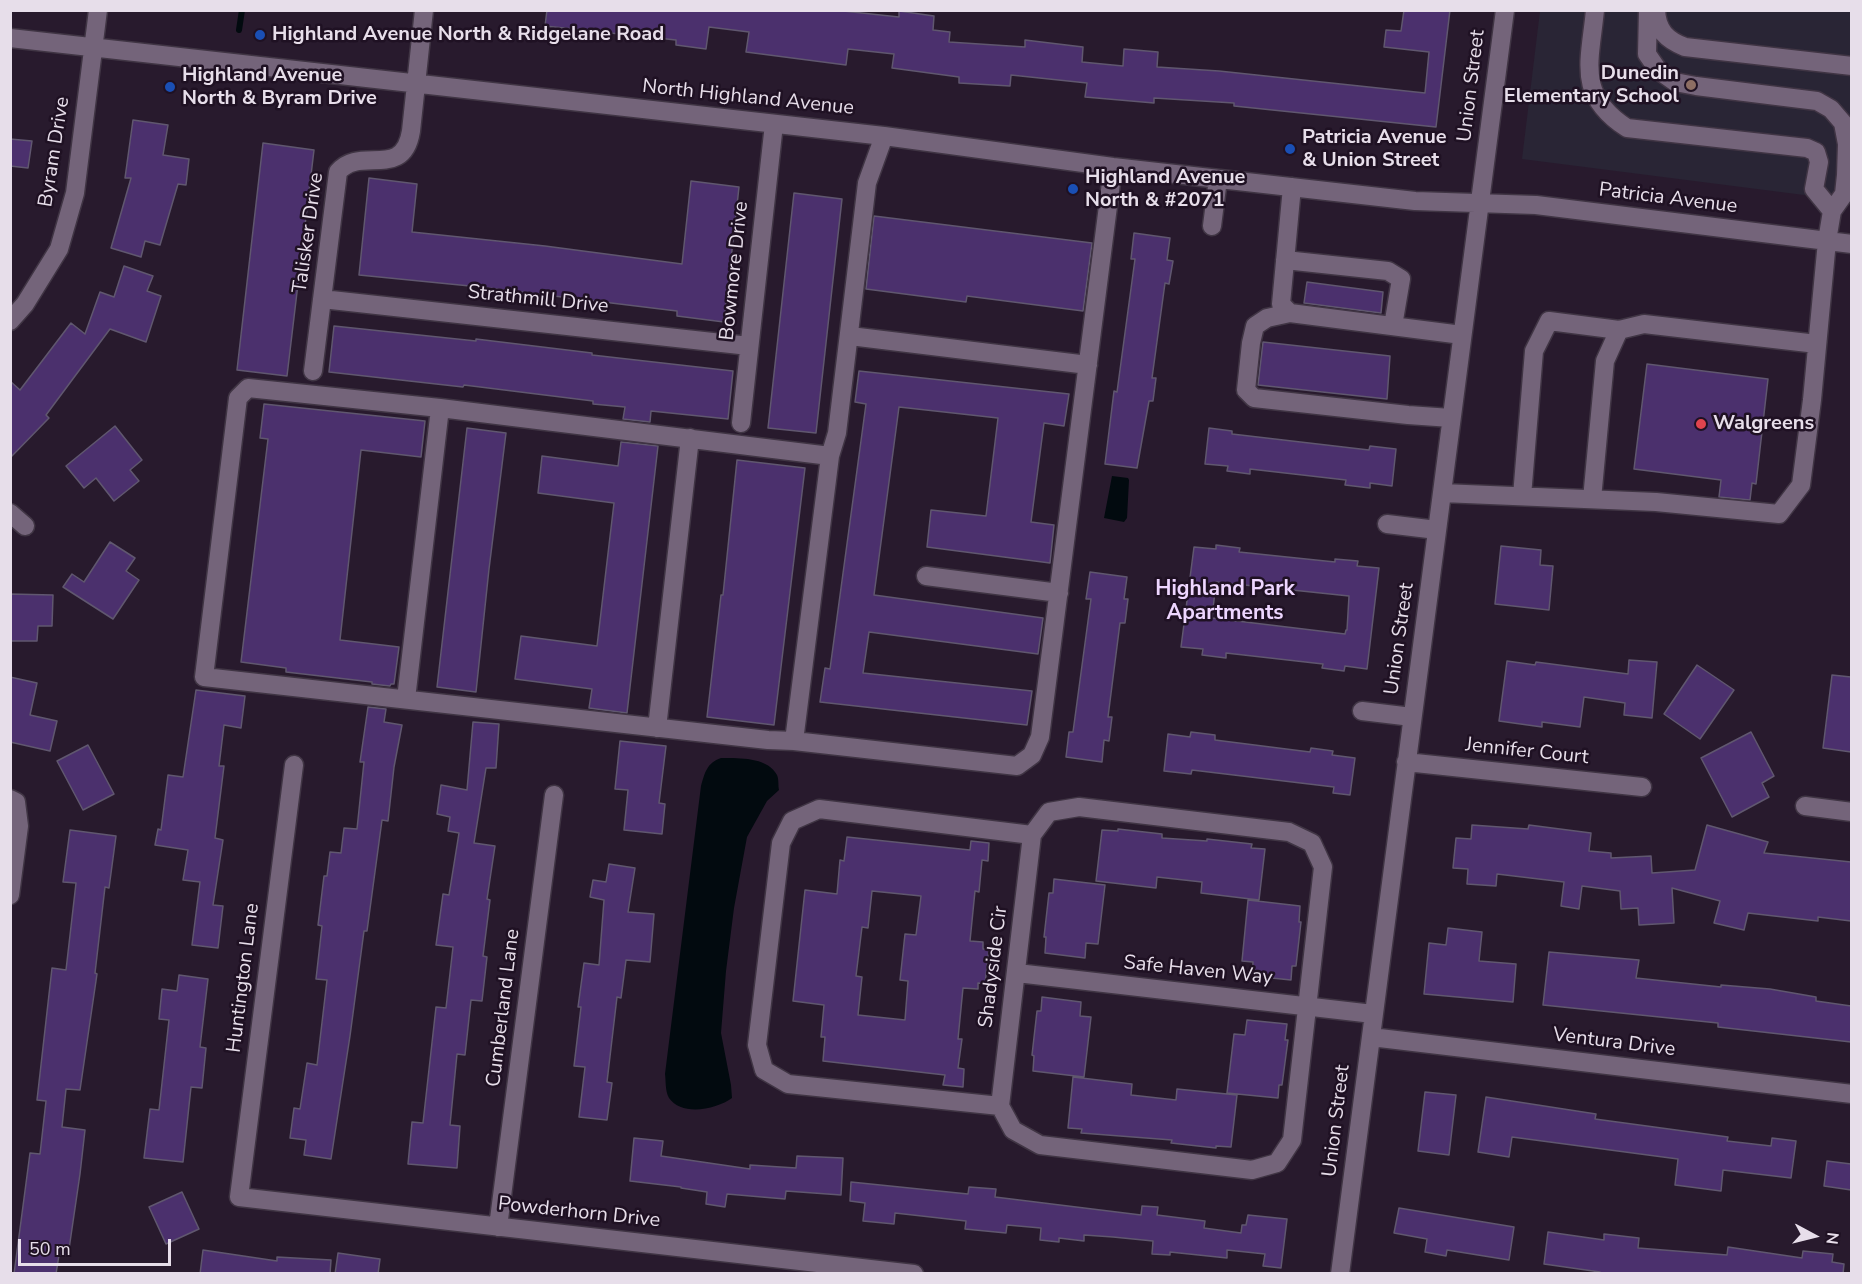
<!DOCTYPE html>
<style>
body{margin:0}
#map{position:relative;width:1862px;height:1284px;overflow:hidden;background:#281a2d;font-family:"Nunito Sans",sans-serif}
canvas{display:block}
.frame{position:absolute;inset:0;border:12px solid #e7deea;pointer-events:none}
.north{position:absolute;left:1784px;top:1206px;width:60px;height:60px;-webkit-text-stroke:4px #1f1123;paint-order:stroke;rotate:97deg;font-size:16px;font-weight:700;line-height:24px;text-align:center;color:#e7deea}
.north::after{content:'';display:block;margin:auto;width:21px;height:27px;background:#e7deea;clip-path:polygon(50% 0,100% 100%,50% 72%,0 100%)}
.scale{position:absolute;left:18px;top:1239px;width:153px;height:27px;box-sizing:border-box;border:3px solid #e7deea;border-top:0;padding-left:8px;font-size:18px;line-height:21px;white-space:nowrap;color:#e7deea;-webkit-text-stroke:4px #1f1123;paint-order:stroke}
</style>
<div id="map">
<canvas width="1862" height="1284"></canvas>
<div class="frame"></div>
<div class="north">N</div>
<div class="scale">50 m</div>
</div>
<script>
const context = document.querySelector('canvas').getContext('2d');
context.lineJoin = 'round';
function fillPath(path, color) {
  context.fillStyle = color;
  context.fill(path, 'evenodd');
}
function strokePath(path, color, width, dash) {
  context.strokeStyle = color;
  context.lineWidth = width;
  context.lineCap = dash ? 'butt' : 'round';
  context.setLineDash(dash || []);
  context.stroke(path);
}
function label(font, color, halo, rows, align = 'center') {
  context.font = font + ' "Nunito Sans",sans-serif';
  context.lineWidth = 5;
  context.setLineDash([]);
  context.textBaseline = 'middle';
  context.strokeStyle = halo;
  context.fillStyle = color;
  for (const [text, x, y, turn = 0] of rows) {
    context.save();
    context.translate(x, y);
    context.rotate((+turn || 0) * Math.PI / 180);
    context.textAlign = isNaN(turn) ? turn : align;
    if (halo) context.strokeText(text, 0, 0);
    context.fillText(text, 0, 0);
    context.restore();
  }
}
fillPath(new Path2D(`
 M1540,11H1851V201L1522,159Z`), '#292535');
fillPath(new Path2D(`
 M1112,476L1128,478L1129,480L1127,518L1124,522L1104,518Z
 M721,758C738,758 768,757 777,775C779,779 778,786 779,790L767,801L747,837L734,908L726,971L721,1033L731,1085L732,1098C717,1109 682,1117 669,1098C665,1091 666,1081 665,1074L701,786C705,772 707,763 721,758Z`), '#020a0f');
strokePath(new Path2D(`
 M239,30L242,10`), '#020a0f', 6);
const building = new Path2D(`
 M547,10H834L899,17V11L934,16L933,30L950,32L949,42L1025,47V40L1083,47L1082,62L1123,66L1124,49L1158,52L1157,67L1219,71L1425,93L1429,52L1384,47L1386,30L1401,31L1404,10H1450L1436,127L1234,106V103L1154,98V103L1085,97L1087,83L1011,75L1010,86L959,83V77L892,68L894,54L848,49L846,65L746,52L749,32L709,27L706,49L676,45V40L545,26Z
 M133,120L168,125L163,155L189,159L186,185L178,184L160,245L145,241L141,257L111,248L131,178H125Z
 M10,139L32,141L28,168L10,166Z
 M263,143L314,150L287,376L237,370Z
 M369,178L417,184L412,232L545,246L682,264L691,181L739,187L724,322L677,316V311L480,287L359,275Z
 M794,193L842,199L816,433L768,428Z
 M874,216L1092,243L1083,311L967,296L966,302L866,289Z
 M1134,233L1170,238L1167,260L1173,261L1169,284L1165,283L1152,378H1156L1153,401H1149L1137,468L1105,464L1114,391L1117,392L1135,259H1131Z
 M124,266L153,276L147,291L161,296L146,342L110,329L46,415L49,418L10,458V381L20,390L71,323L85,334L100,292L114,297Z
 M1307,282L1383,292L1381,313L1304,303Z
 M334,326L476,341V339L592,353V355L733,371L728,419L651,411L650,422L623,419L625,407L593,404V401L464,385L463,387L329,372Z
 M1263,342L1390,356L1387,399L1258,385Z
 M1647,364L1768,379L1756,484L1752,483L1750,500L1719,497L1721,480L1634,469Z
 M859,371L1069,394L1064,426L1044,423L1031,522L1054,525L1050,563L927,547L931,510L986,516L998,418L899,407L874,595L1043,618L1038,654L869,632L863,673L1032,691L1027,725L820,702L825,668L830,669L866,404L855,402Z
 M264,404L425,421L421,457L361,450L340,640L399,647L394,684H391L390,686L372,684V682L286,672V668L241,662L268,439L260,438Z
 M115,426L142,460L130,470L139,481L114,501L96,478L84,488L66,466Z
 M467,428L506,433L489,569L476,692L437,687Z
 M1209,428L1232,431V434L1369,450L1370,446L1396,449L1392,486L1370,483V488L1345,485L1346,480L1250,469V474L1227,471L1228,466L1205,464Z
 M621,442L658,446L627,713L589,708L592,689L515,679L521,636L597,646L614,503L538,493L542,456L618,466Z
 M737,460L805,468L774,725L707,717L721,595H723Z
 M110,542L135,558L126,571L139,580L113,619L63,587L72,574L84,582Z
 M1216,545L1240,548L1239,552L1335,562V559L1358,561L1357,566L1379,568L1367,669L1345,666L1344,671L1322,668L1323,664L1226,653V658L1202,655L1203,649L1181,647L1194,547L1216,549ZM1216,582L1349,596L1347,630H1346L1345,634L1212,618Z
 M1501,546L1541,550L1540,565L1553,566L1549,610L1495,604Z
 M1090,572L1127,577L1124,599H1128L1125,623H1120L1108,717H1112L1109,741L1104,740L1102,762L1066,757L1069,732H1073L1091,599H1086Z
 M10,594L53,595L52,626H38L37,641H10Z
 M1629,660L1657,662L1652,718L1624,715L1625,703L1584,697L1580,727L1542,722V727L1499,721L1507,661L1535,665L1536,662L1628,674Z
 M1697,665L1734,690L1700,739L1664,714Z
 M1832,675L1851,677V752L1823,748Z
 M10,677L37,683L30,715L57,721L50,751L10,742Z
 M196,690L245,696L241,728L224,725L219,766H224L215,838L223,840L213,905L223,906L218,948L192,945L200,882L183,880L188,850L155,845L158,829L161,830L168,775L183,777Z
 M368,707L386,709L384,722L402,725L394,767L388,821L382,820L367,931H364L350,1036L331,1159L304,1155L306,1140L290,1138L294,1108L300,1109L307,1063L317,1065L327,980L316,979L322,926L318,925L324,876H327L330,852L341,853L344,828L357,829L364,762H360Z
 M473,722L499,724L496,768H486L474,843L495,846L487,899L490,900L483,956L487,957L482,1001L471,1000L465,1055L457,1054L450,1125L460,1126L457,1168L408,1164L412,1122L423,1123L436,1007L446,1008L453,947L436,945L443,894L449,895L459,833L448,831L450,817L437,814L441,785L467,790Z
 M1191,732L1215,735V740L1310,752L1311,748L1333,751L1332,755L1355,758L1350,795L1333,793L1334,787L1192,770L1191,774L1164,771L1168,734L1190,737Z
 M1751,732L1774,776L1762,783L1769,797L1732,817L1701,758Z
 M620,741L666,746L659,803L665,804L662,834L624,830L628,790L615,789Z
 M88,745L114,794L83,810L57,761Z
 M1472,825L1528,829L1529,825L1591,833L1589,851L1611,853V858L1651,856L1652,873L1695,870L1707,825L1768,842L1764,853L1851,862V921L1818,917V921L1748,913L1744,930L1714,923L1720,901L1672,888L1674,923L1639,925L1638,908L1621,909L1620,891L1582,886L1579,909L1561,906L1564,882L1497,874L1496,886L1467,884L1468,869L1453,868L1456,838L1471,839Z
 M1118,829L1162,834V838L1207,841V839L1252,844L1251,848L1265,849L1259,900L1201,893L1202,882L1157,877L1156,888L1096,881L1102,830L1118,831Z
 M70,830L116,836L109,888L105,887L95,973L97,974L80,1090L66,1089L62,1127L85,1130L80,1174L68,1256L59,1255L56,1274H14L30,1153L40,1154L46,1101L37,1100L52,968L66,970L76,883L63,882Z
 M847,837L970,850L971,841L989,843L988,861L982,860L979,892L975,891L970,941L983,942V949H989L985,984L978,983V989L963,988L958,1039H962L958,1068L964,1069L963,1087L943,1085L945,1075L823,1061L825,1037H821L824,1005L793,1001L805,890L837,894L840,860L844,861ZM872,891L921,896L916,935L905,934L900,980L908,981L905,1020L858,1015L862,977L856,976L862,927L868,928Z
 M609,864L635,868L628,912L654,914L650,962L626,960L621,998L617,997L607,1082L612,1083L607,1120L579,1117L585,1067L574,1066L581,1007H578L584,963L599,965L604,900L590,897L593,880L606,882Z
 M1054,879L1105,885L1098,944L1086,943L1085,958L1045,953L1046,937H1044L1049,893H1053Z
 M1248,900L1300,906L1299,922H1301L1296,966H1292L1291,980L1252,976L1253,962L1242,961Z
 M1448,928L1482,932L1479,961L1516,964L1513,1002L1424,994L1429,943L1446,945Z
 M1549,952L1639,960L1636,978L1721,987V985L1770,989L1816,997V1001L1851,1006V1042L1718,1027V1023L1543,1005Z
 M179,975L208,979L200,1047L206,1048L202,1088L191,1087L183,1162L144,1158L150,1109L159,1110L169,1020L159,1019L162,989L177,991Z
 M1042,997L1081,1002L1080,1016L1091,1017L1084,1077L1033,1071L1034,1056L1032,1055L1037,1011H1041Z
 M1247,1020L1287,1024L1285,1040H1288L1282,1085H1279L1278,1098L1227,1093L1234,1034L1245,1035Z
 M1073,1077L1132,1084L1131,1095L1176,1100L1177,1089L1237,1095L1231,1147L1216,1146V1148L1171,1143L1172,1140L1081,1133L1082,1129L1068,1128Z
 M1425,1092L1456,1095L1449,1155L1418,1151Z
 M1486,1097L1596,1114L1595,1119L1728,1137L1727,1141L1771,1146L1772,1138L1796,1141L1791,1178L1723,1170L1721,1191L1675,1185L1678,1159L1512,1137L1509,1157L1478,1152Z
 M634,1138L663,1141L661,1156L750,1169V1165L796,1168L797,1156L843,1158L841,1195L786,1191L785,1199L727,1194L725,1207L706,1204L707,1192L681,1188V1187L630,1181Z
 M1827,1161L1851,1164V1190L1824,1186Z
 M851,1182L968,1194L969,1187L996,1189L995,1197L1141,1215L1142,1206L1158,1207L1157,1215L1205,1221L1204,1228L1241,1233L1242,1225H1246L1248,1215L1287,1219L1281,1268L1263,1266L1265,1254L1227,1250V1258L1170,1252V1255L1152,1254L1153,1241L1113,1237L1084,1235V1241L1059,1238V1242L1040,1240L1041,1228L1007,1225L1006,1233L965,1229L966,1221L895,1213L894,1224L863,1221L865,1203L850,1201Z
 M182,1192L199,1229L166,1244L149,1207Z
 M1399,1208L1514,1227L1509,1260L1447,1250L1446,1256L1425,1252L1427,1239L1394,1233Z
 M1548,1232L1604,1240V1234L1639,1238L1638,1248L1727,1255L1728,1247L1802,1258L1803,1251L1833,1254L1832,1262L1844,1264L1843,1274H1600V1272L1544,1264Z
 M203,1250L277,1261V1257L331,1260L330,1274H200Z
 M338,1253L380,1259L378,1274H335Z`);
fillPath(building, '#4b306d');
strokePath(building, '#60576f', 1.5);
const minor = new Path2D(`
 M1595,10C1590,62 1576,95 1627,128L1807,148L1816,152L1819,162L1814,189L1832,211
 M1656,10C1657,31 1667,40 1685,47L1852,66
 M10,38L884,136L1113,167L1415,201L1536,205L1852,244
 M1292,187L1281,304L1290,313L1462,335
 M1212,226L1218,179
 M1285,260L1388,271L1401,279L1393,326
 M322,299L749,346
 M1290,313L1267,318L1255,326L1251,343L1246,390L1254,398L1408,415L1451,418
 M10,321L25,304L59,249L75,193L98,10
 M850,336L1088,365
 M313,371L338,172C360,145 403,181 411,131L424,10
 M741,423L774,124
 M830,456L440,408L248,388L238,398L204,677L768,740L794,741L1017,766L1032,755L1040,737L1113,167
 M1442,493L1656,502L1779,514L1801,485L1812,400L1827,241L1832,211L1844,194L1846,175L1847,144L1843,123L1831,109L1817,101L1696,86L1675,82L1658,70L1647,54L1648,10
 M1522,496L1534,351L1549,321L1619,330
 M1592,499L1605,361L1619,330L1644,324L1817,344
 M10,513L25,526
 M1387,524L1437,530
 M926,576L1059,593
 M406,699L440,408
 M1362,711L1412,717
 M657,728L690,438
 M794,741L830,456L837,433L867,183L884,136
 M1406,762L1642,787
 M294,765L239,1197L914,1274
 M10,799L16,802L19,826L10,895
 M1805,806L1852,812
 M1079,807L1289,832L1312,843L1323,867L1292,1140L1277,1163L1252,1170L1040,1145L1013,1130L1000,1106L1032,835L1049,812Z
 M1017,973L1373,1014
 M1371,1037L1852,1094
 M1000,1106L788,1084L764,1070L757,1045L781,843L792,821L819,809L1032,835
 M498,1227L554,795
 M1340,1274L1505,10`);
strokePath(minor, '#403544', 21);
strokePath(minor, '#74647a', 18);
for (const [x, y, r, color] of [
 [260,35,6,"#1a4fb4"],
 [1691,85,6,"#8d6e63"],
 [170,87,6,"#1a4fb4"],
 [1290,149,6,"#1a4fb4"],
 [1073,189,6,"#1a4fb4"],
 [1701,424,6,"#e0444e"]
]) {
  const dot = new Path2D();
  dot.arc(x, y, r, 0, 2 * Math.PI);
  context.fillStyle = color;
  context.fill(dot);
  strokePath(dot, '#1f1123', 2);
}
label('bold 20px', '#e7deea', '#1f1123', [
 ["Highland Avenue North & Ridgelane Road",272,35],
 ["Dunedin",1679,74,"right"],
 ["Elementary School",1679,97,"right"],
 ["Highland Avenue",182,76],
 ["North & Byram Drive",182,99],
 ["Patricia Avenue",1302,138],
 ["& Union Street",1302,161],
 ["Highland Avenue",1085,178],
 ["North & #2071",1085,201],
 ["Walgreens",1713,424]
], 'left');
label('20px', '#e7deea', '#1f1123', [
 ["Union Street",1472,86,-83],
 ["North Highland Avenue",748,98,6],
 ["Byram Drive",55,152,-81],
 ["Patricia Avenue",1668,199,7],
 ["Talisker Drive",309,233,-82],
 ["Bowmore Drive",735,271,-84],
 ["Strathmill Drive",538,300,6],
 ["Union Street",1400,639,-82],
 ["Jennifer Court",1527,752,6],
 ["Shadyside Cir",994,967,-83],
 ["Safe Haven Way",1198,971,6],
 ["Huntington Lane",244,978,-83],
 ["Cumberland Lane",504,1008,-83],
 ["Ventura Drive",1614,1043,7],
 ["Union Street",1337,1121,-83],
 ["Powderhorn Drive",579,1213,6]
]);
label('bold 21px', '#eed6ff', '#1f1123', [
 ["Highland Park",1225,590],
 ["Apartments",1225,614]
]);
</script>
